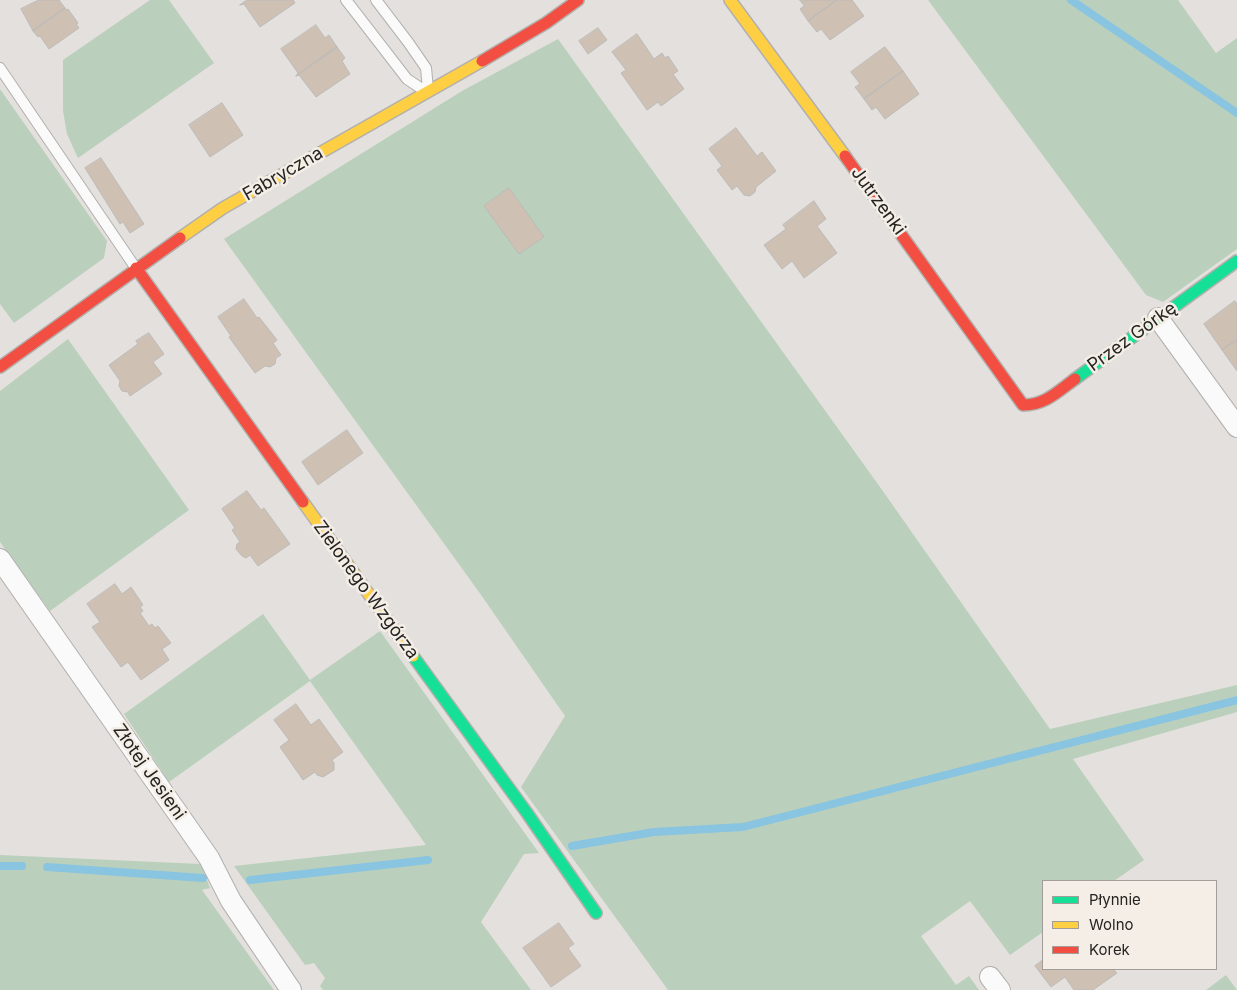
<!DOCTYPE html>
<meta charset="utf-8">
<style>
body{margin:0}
#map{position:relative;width:1237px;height:990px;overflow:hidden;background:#e3e0dd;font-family:Inter,sans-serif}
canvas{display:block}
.legend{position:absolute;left:1042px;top:880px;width:175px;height:90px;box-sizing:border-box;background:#f4eee7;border:1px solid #a29d98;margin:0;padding:6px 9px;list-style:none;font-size:15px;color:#262421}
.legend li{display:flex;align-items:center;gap:10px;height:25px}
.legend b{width:25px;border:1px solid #a29d98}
</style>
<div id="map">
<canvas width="1237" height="990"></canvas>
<ul class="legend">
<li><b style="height:6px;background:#16e098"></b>Płynnie</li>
<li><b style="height:6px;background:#ffcf43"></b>Wolno</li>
<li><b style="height:6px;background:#f24e42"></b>Korek</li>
</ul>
</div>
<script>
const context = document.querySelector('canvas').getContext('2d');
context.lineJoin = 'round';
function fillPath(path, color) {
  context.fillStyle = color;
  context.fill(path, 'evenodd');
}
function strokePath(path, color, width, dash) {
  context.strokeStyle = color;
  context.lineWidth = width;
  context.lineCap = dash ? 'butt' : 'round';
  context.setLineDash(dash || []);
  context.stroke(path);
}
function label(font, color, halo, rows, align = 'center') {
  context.font = font + ' Inter,sans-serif';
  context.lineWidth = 5;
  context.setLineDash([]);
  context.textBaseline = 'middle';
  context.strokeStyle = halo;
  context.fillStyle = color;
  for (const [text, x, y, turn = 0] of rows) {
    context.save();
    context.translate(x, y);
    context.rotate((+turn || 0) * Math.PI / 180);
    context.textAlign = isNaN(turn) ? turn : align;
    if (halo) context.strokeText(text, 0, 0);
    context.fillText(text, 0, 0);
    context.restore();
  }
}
fillPath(new Path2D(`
 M150,0H169L214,63L78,158L67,134L63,111V60Z
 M928,0H1178L1216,53L1237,38V249L1163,302L1146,295Z
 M558,39L880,487L1050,729L1237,685V712L1073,759L1144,860L1114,881H1043V932L1010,955L970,901L921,936L956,985L969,976L979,990H668L521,787L565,716L479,592L224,239L462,91Z
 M0,89L107,241L104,258L14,323L0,304Z
 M68,339L189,510L50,611L0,542V391Z
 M263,614L310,680L380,631L539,853L524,854L481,922L531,990H323L320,986L325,978L314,963L305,965L234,866L426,845L310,681L169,782L124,714Z
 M0,855L201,864L210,888L202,890L274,990H0Z
 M1226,975L1237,990H1206Z`), '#bbd0bc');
strokePath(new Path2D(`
 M1071,0L1237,113
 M572,846L654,832L743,827L1237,700
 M0,866H22
 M47,867L203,878
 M250,880L428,860`), '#89c4e0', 8);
const building = new Path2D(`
 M39,0H59L65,8L33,31L21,9Z
 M247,0H293L295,3L260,27L244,4L240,5Z
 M800,0H837L808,21L800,9L804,6Z
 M837,0H852L864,16L830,40L821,29L817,32L808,21Z
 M65,8L66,10L68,9L78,23L76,24L79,28L49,49L40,36L38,37L33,31Z
 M316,25L325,38L329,35L337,47L296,76L298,73L281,49Z
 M598,28L607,40L588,54L579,41Z
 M637,34L654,59L662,53L665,58L668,56L678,71L673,74L684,89L661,106L658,102L647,110L621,73L626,70L612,52Z
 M337,47L345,58L342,61L350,74L316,97L299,75L296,76Z
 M885,47L903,71L864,99L855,87L860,84L851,72Z
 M903,71L919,94L885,119L876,107L872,110L864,99Z
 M222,103L243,135L210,157L189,125Z
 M736,128L757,156L762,152L776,171L756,187L755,192L750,196L744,195L737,186L732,190L717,170L722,166L709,149Z
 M101,158L144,224L130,233L123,222L120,224L85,168Z
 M509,188L544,237L519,254L484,206Z
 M814,201L826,219L817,226L837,253L804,278L792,261L782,269L764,245L786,229L783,225Z
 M244,299L257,318L259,317L277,340L273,343L281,355L276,358L275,364L270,367L265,366L255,373L229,337L231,336L218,317Z
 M1235,301L1237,304V340L1222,350L1204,324Z
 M149,333L164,354L153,362L162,374L130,396L128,392L122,391L119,386L120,381L109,365L138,344L136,341Z
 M1237,340V371L1222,350Z
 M347,430L363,453L318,485L302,462Z
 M247,491L261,510L264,508L290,544L258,566L250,555L246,558L242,556L236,549L237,544L240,542L232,530L235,528L222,509Z
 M115,584L122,594L131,587L143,605L140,607L143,611L140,613L149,626L152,624L155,628L158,626L171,643L162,649L169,660L141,680L128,662L121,667L92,627L100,622L87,604Z
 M296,704L311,725L319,719L343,752L332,760L334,763V770L323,777L317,775L315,772L303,780L280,747L289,740L274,720Z
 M559,923L574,944L568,948L581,966L551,987L523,948Z
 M1043,960V969H1113L1117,973L1093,990H1074L1065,977L1051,987L1035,966Z`);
fillPath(building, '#cec1b4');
strokePath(building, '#bcbab8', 1);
const lane = new Path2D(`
 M346,0L407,79L425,91
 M376,0L408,42L426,68L428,89
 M0,68L135,267`);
const street = new Path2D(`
 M1158,318L1237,427
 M0,559L209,858L231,901L291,990
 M990,977L1000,990`);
const fast = new Path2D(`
 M1075,379L1237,261
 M413,656L527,813L596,913`);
const slow = new Path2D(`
 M730,0L845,156
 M180,238L223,208L482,61
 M303,502L413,656`);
const jam = new Path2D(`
 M482,61L546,23L578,0
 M845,156L1023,405C1045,405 1057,392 1075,379
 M136,268L303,502
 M0,367L180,238`);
strokePath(lane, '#b2b0ad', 12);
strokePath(street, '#b2b0ad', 22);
strokePath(fast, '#b2b0ad', 14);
strokePath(slow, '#b2b0ad', 14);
strokePath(jam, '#b2b0ad', 14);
strokePath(lane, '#fbfafa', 10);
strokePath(street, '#fbfafa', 20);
strokePath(fast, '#16e098', 11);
strokePath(slow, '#ffcf43', 11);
strokePath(jam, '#f24e42', 11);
label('18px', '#262421', '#f4eee7', [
 ["Fabryczna",283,174,-30],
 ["Jutrzenki",878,201,54],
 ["Przez Górkę",1132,337,-36],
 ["Zielonego Wzgórza",366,590,54],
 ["Złotej Jesieni",149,772,55]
]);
</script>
